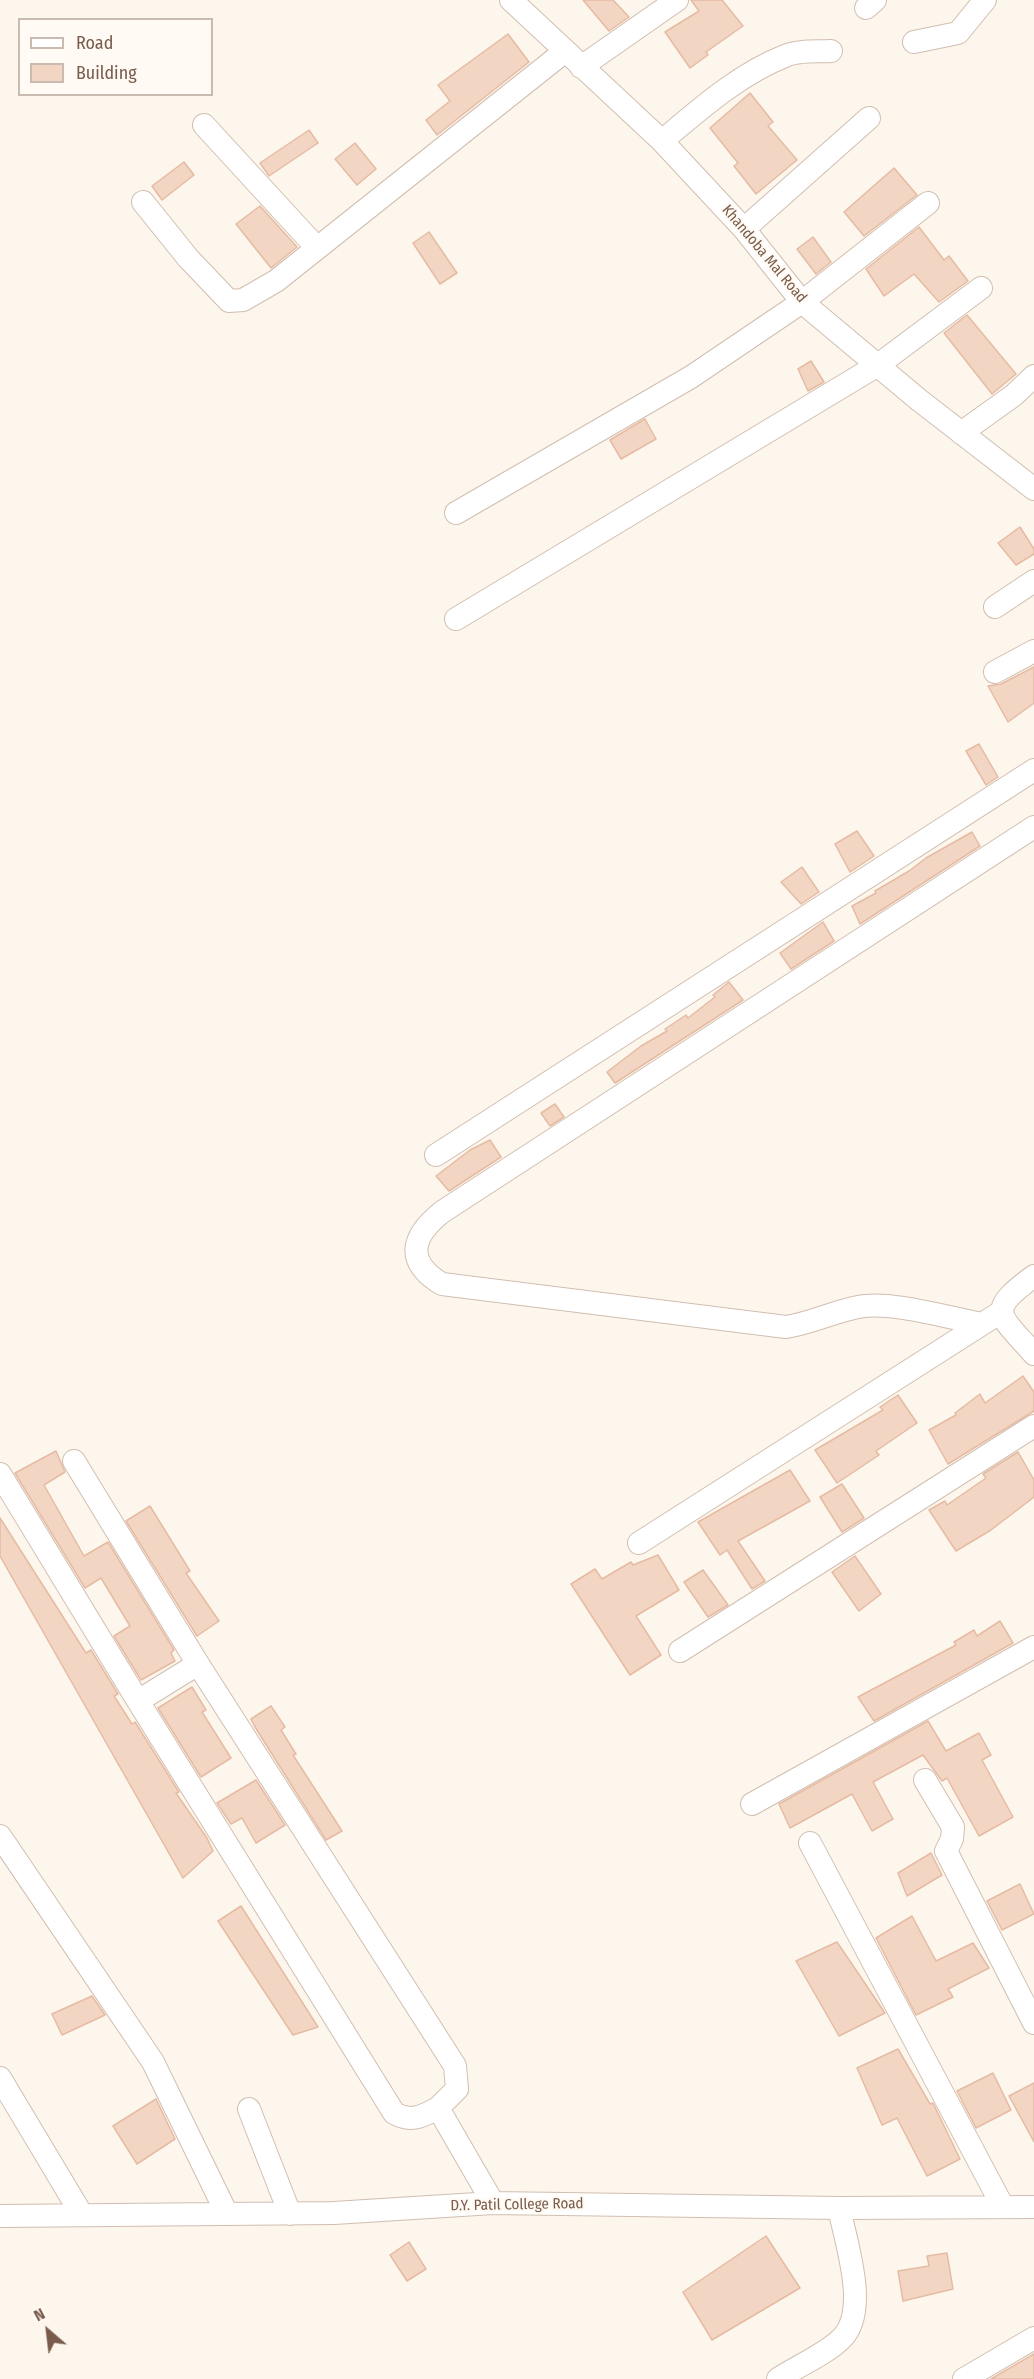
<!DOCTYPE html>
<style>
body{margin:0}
#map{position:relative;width:1034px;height:2379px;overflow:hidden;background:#fdf6ec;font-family:"Fira Sans Condensed",sans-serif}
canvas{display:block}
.legend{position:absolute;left:18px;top:18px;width:195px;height:78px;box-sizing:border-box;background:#fffaf3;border:2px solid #cabbb1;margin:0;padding:8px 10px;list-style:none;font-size:18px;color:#7a5c4d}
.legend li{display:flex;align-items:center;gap:12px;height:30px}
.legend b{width:30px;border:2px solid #cabbb1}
.north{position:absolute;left:18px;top:2301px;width:60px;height:60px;-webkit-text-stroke:4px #fffaf3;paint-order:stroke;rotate:332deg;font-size:16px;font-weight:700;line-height:24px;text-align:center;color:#7a5c4d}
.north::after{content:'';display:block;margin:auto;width:21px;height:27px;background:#7a5c4d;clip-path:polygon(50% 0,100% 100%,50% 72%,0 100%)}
</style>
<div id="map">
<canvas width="1034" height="2379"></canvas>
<ul class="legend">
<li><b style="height:8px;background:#fff"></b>Road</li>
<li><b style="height:16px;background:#f3d5c3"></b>Building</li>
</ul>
<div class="north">N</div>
</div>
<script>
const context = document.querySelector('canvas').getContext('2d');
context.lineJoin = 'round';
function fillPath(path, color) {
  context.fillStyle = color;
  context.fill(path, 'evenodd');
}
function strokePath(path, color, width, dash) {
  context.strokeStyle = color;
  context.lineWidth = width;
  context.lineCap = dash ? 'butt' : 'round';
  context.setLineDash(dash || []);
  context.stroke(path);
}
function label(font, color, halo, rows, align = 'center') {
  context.font = font + ' "Fira Sans Condensed",sans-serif';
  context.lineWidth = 4.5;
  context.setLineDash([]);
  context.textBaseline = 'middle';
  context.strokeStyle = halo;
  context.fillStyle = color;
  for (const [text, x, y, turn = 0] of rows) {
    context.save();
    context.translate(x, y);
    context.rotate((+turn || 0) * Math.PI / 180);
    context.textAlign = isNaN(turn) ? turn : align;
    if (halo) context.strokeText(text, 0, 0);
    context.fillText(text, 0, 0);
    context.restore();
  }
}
const building = new Path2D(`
 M583,0H613L629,17L609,31Z
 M691,0H722L743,26L706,52L708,55L690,68L665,32L699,11Z
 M508,34L529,62L437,135L426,120L450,101L438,85Z
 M750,93L773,122L768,126L797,160L756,194L734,166L738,163L710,128Z
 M309,130L318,143L269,176L260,163Z
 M355,143L376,169L357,185L335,159Z
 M184,162L194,175L162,200L152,186Z
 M894,168L917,195L864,236L844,212Z
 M260,206L297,247L271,268L236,224Z
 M919,227L944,260L949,256L968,281L939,302L914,274L884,296L866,269Z
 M429,232L457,273L440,284L413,243Z
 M813,237L831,262L816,274L797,249Z
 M967,315L1016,374L992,394L944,333Z
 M811,361L824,382L808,391L798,369Z
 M645,419L656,439L621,459L610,440Z
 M1020,527L1034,549V554L1016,565L998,543Z
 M1034,667V703L1008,722L988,686L1001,684Z
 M979,744L998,777L986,785L966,751Z
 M857,831L874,856L850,872L835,844Z
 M972,832L980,846L860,924L852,906L876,893L875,891L909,871L926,858Z
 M802,867L819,892L801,904L781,882Z
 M823,922L834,941L791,969L780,953Z
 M729,982L743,1000L615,1083L607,1072L641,1046L667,1031L665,1029L686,1015L688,1018L715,997L713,995Z
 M555,1104L564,1117L550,1126L541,1113Z
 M490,1140L501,1157L449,1191L436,1176L470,1150Z
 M1023,1376L1034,1392V1411L948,1464L929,1430L956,1415L955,1413L980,1394L985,1403Z
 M898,1395L917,1423L876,1451L879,1455L837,1483L815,1450L883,1410L880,1407Z
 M56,1451L65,1472L44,1485L84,1556L108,1542L174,1650L171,1653L175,1661L141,1680L114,1636L130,1626L101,1578L85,1588L15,1473Z
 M1018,1452L1034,1480V1497L991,1530L956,1551L929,1510L945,1501L947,1505L986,1478L983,1474Z
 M790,1470L810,1501L738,1541L765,1581L752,1589L727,1550L720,1555L698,1522Z
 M842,1484L864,1518L842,1532L820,1497Z
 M150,1506L190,1571L186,1573L219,1621L197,1636L126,1521Z
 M0,1518L86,1653L91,1650L118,1694L114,1696L132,1724L135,1722L179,1792L176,1793L207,1838L213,1851L183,1878L0,1556Z
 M658,1555L679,1590L636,1616L661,1655L630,1675L571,1584L595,1569L602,1579L631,1562L633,1565Z
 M855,1556L881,1594L859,1611L832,1572Z
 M703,1570L728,1605L708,1617L684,1582Z
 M1000,1621L1013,1643L874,1721L858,1697L956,1645L954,1642L974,1630L977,1636Z
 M192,1687L206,1710L202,1712L231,1758L201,1777L158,1708Z
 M271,1706L285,1727L281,1730L296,1754L293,1755L342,1831L326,1840L255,1727L251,1719Z
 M928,1721L946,1751L979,1733L991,1755L982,1760L1013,1817L979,1836L947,1778L942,1781L923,1755L873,1782L893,1819L872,1831L852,1794L790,1828L779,1804Z
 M256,1780L285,1825L256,1843L242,1818L231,1824L217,1803Z
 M931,1853L942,1875L907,1896L898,1873Z
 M1020,1884L1034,1914L1002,1930L987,1901Z
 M241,1906L318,2027L293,2035L218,1921Z
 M912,1916L936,1961L973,1943L989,1968L948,1989L953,1997L916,2015L876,1938Z
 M837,1942L885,2013L839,2036L796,1961Z
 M92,1996L105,2015L62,2035L52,2014Z
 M898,2049L930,2104L933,2103L960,2159L927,2176L897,2118L882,2125L857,2068Z
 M993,2073L1011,2110L976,2128L957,2091Z
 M1034,2083V2142L1009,2096Z
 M156,2099L175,2139L137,2164L113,2126Z
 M766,2236L800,2288L712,2340L683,2292Z
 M409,2242L426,2269L407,2281L390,2255Z
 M947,2253L953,2289L903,2301L898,2271L929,2266L927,2256Z
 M1034,2354V2379H991Z`);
fillPath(building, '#f3d5c3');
strokePath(building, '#e6bba3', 1.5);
const minor = new Path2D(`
 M511,0L662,141L744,229L802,302L919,400L1034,489
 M866,8L875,0
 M914,42L958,33L985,0
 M581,67L677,0
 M204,125L317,248
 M662,141C699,110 739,74 785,56C798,50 817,52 831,51
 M143,202L188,258L229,301L243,300L276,281L564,52
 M744,229L869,118
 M961,433L1014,395L1034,376
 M456,513L691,377L802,302L928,203
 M995,607L1034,581
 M456,619L878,365L981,288
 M995,672L1034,651
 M436,1155L1034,770
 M1034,1276C985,1312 999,1314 1034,1354
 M982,1324C949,1318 889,1300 858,1307C833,1312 811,1323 786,1327L442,1284C404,1261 412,1236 442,1212L1034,827
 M74,1461L198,1664
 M0,1474L138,1701
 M639,1543L1001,1312
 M680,1651L1034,1426
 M925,1780L953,1827L952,1839L946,1851L1034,2023
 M752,1804L1034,1647
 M0,1836L153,2062L227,2214
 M810,1843L1003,2207
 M0,2078L82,2215
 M438,2108C423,2116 411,2123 394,2113L138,1701L198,1664L455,2066L457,2089L438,2108L493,2203
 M249,2109L290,2214
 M0,2216L334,2213L493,2203L839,2208L1034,2207
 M778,2379C796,2367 826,2354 841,2339C870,2312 846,2243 839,2208
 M964,2379L1034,2338`);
strokePath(minor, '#d1beb0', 24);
strokePath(minor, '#fff', 22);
label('15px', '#7a5c4d', '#fffaf3', [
 ["Khandoba Mal Road",764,254,50],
 ["D.Y. Patil College Road",517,2205,-1]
]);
</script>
